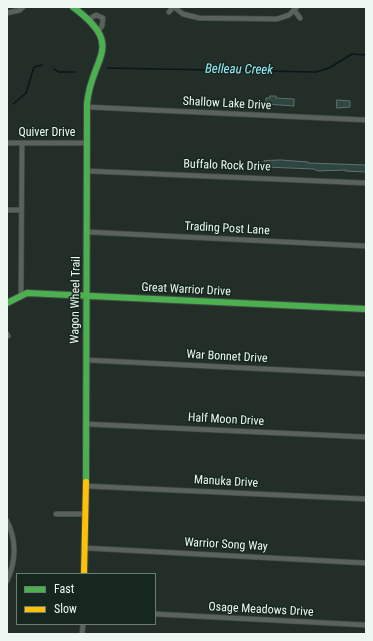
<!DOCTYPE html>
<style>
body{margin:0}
#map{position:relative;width:373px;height:641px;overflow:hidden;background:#232e28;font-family:"Roboto Condensed",sans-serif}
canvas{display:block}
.frame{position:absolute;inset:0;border:8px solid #edf8f1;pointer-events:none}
.legend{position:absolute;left:16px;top:573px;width:140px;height:52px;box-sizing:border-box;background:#16281e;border:1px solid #6c7b72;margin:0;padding:5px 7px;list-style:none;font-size:12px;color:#edf8f1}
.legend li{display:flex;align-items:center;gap:8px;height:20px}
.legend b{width:20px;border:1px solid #6c7b72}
</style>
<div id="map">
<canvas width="373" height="641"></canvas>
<div class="frame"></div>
<ul class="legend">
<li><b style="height:5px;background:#4caf50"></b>Fast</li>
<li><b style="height:5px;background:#ffc107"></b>Slow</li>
</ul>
</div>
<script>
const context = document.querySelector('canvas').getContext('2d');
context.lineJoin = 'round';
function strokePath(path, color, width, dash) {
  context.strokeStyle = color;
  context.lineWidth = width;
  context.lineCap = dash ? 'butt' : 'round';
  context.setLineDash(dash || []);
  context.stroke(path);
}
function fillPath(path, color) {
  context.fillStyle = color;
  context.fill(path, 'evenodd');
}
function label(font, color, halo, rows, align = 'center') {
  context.font = font + ' "Roboto Condensed",sans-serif';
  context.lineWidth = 3;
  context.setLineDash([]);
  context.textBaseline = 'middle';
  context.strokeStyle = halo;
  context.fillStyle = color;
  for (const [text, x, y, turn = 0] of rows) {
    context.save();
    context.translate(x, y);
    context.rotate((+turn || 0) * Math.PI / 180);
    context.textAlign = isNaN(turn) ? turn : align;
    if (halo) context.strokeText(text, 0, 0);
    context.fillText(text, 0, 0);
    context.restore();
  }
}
strokePath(new Path2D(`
 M107,68L316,72L329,68L352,54L366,55
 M54,69L59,72H75
 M13,104L26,93L34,67L42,65`), '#0a1619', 1.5);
const building = new Path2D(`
 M270,96H276V98L294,99V106L266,104V98H270Z
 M337,100L350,101V107L337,108Z
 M281,160L308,162V163L366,165V172L345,171V170L318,171L314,169L264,167V161Z`);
fillPath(building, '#2d4641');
strokePath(building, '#656f6c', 1);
const street = new Path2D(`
 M174,7L183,14L199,18L277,19L289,15L297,7
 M294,10L300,18
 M169,12L173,7
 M7,13L20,10L23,7
 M89,19L96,15L103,18L102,26L98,31
 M87,107L366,120
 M7,143H87
 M87,171L366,183
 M7,210H21
 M88,232L366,246
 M21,295L22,143
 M7,334L8,336
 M86,360L366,374
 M85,424L366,437
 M85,486L366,499
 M56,514H84
 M7,521C17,541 16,561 7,581
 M85,548L366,563
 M155,614L366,625
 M82,634L83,624`);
const fast = new Path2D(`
 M73,7C127,47 91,56 87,104L86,482
 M7,303L27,293L366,309`);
const slow = new Path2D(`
 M84,574L86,482`);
strokePath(street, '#424b46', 6);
strokePath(fast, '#424b46', 8);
strokePath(slow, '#424b46', 8);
strokePath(street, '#5b625d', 4.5);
strokePath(fast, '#4caf50', 6);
strokePath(slow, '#ffc107', 6);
label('12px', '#edf8f1', '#16281e', [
 ["Shallow Lake Drive",227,104,3],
 ["Quiver Drive",47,133],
 ["Buffalo Rock Drive",227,166,2],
 ["Trading Post Lane",227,229,3],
 ["Great Warrior Drive",186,290,3],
 ["Wagon Wheel Trail",76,300,-89],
 ["War Bonnet Drive",227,357,3],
 ["Half Moon Drive",226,420,3],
 ["Manuka Drive",226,482,3],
 ["Warrior Song Way",226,545,3],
 ["Osage Meadows Drive",261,610,3]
]);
label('italic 13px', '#9deafe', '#16281e', [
 ["Belleau Creek",239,70,1]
]);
</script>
